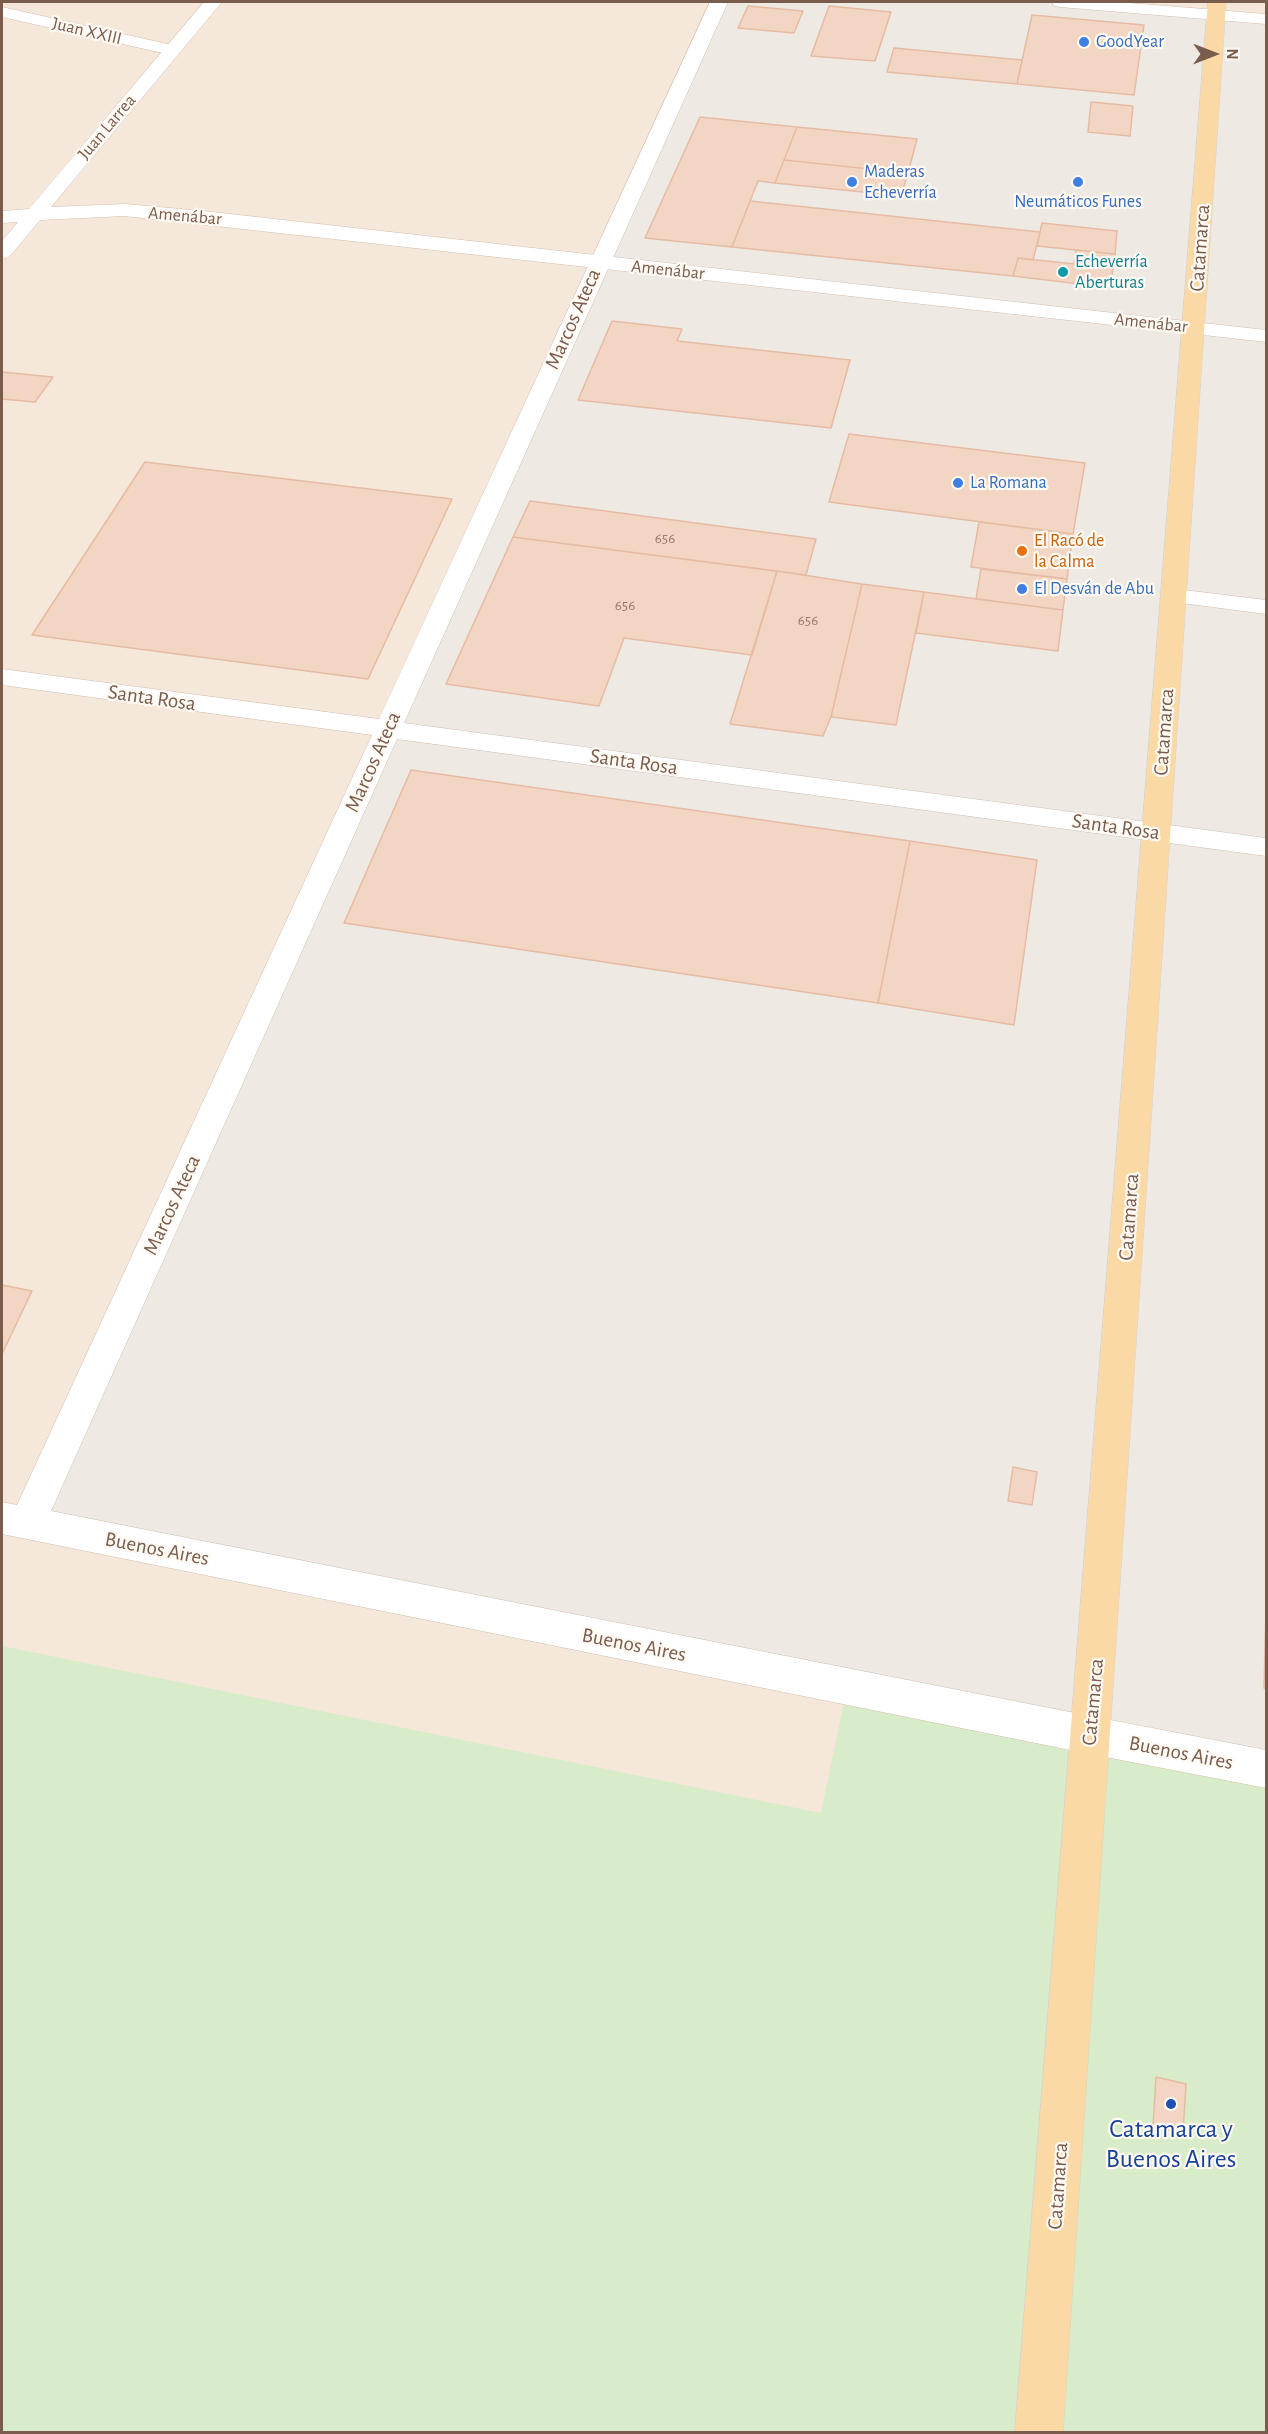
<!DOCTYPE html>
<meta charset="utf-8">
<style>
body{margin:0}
#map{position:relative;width:1268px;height:2434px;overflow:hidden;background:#fdf6ec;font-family:"Alegreya Sans",sans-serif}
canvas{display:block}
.frame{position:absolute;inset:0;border:3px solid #7a5c4d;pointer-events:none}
.north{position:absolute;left:1184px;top:24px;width:60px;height:60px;-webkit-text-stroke:4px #fffaf3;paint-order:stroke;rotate:90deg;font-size:16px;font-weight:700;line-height:24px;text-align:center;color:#7a5c4d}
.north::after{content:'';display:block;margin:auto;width:21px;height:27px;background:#7a5c4d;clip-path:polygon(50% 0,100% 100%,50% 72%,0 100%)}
</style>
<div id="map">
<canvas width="1268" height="2434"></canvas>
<div class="frame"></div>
<div class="north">N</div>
</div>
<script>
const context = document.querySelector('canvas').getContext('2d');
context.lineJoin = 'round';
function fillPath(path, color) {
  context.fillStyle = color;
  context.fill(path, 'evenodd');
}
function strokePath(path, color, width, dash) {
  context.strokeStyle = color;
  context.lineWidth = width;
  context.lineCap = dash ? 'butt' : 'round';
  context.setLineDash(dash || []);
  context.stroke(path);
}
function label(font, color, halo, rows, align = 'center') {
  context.font = font + ' "Alegreya Sans",sans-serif';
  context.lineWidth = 4.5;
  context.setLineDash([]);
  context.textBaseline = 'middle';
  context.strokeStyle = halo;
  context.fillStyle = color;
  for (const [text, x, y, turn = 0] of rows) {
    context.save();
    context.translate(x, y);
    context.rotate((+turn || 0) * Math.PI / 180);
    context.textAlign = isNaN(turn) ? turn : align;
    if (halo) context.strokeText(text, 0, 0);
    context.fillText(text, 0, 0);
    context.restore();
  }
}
fillPath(new Path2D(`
 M2,2H1266V2432H2Z`), '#f5e8da');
fillPath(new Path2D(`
 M719,2H1060L1266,19V1769L27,1523Z`), '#efe9e4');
fillPath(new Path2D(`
 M2,1646L821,1813L847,1687L1266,1769V2432H2Z`), '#d8ecc9');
const building = new Path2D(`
 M748,6L803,11L794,33L738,28Z
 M829,6L891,12L875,61L811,56Z
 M1032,15L1144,25L1134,95L1017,84Z
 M894,48L1022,60L1017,84L887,72Z
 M1091,102L1133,106L1130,136L1088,132Z
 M700,117L797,127L775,183L758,181L732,247L645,238Z
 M797,127L917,139L908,173L784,160Z
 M784,160L908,173L901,196L775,183Z
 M750,201L1040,232L1033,260L1018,258L1013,276L732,247Z
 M1042,223L1117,231L1115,254L1037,246Z
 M1076,250L1115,254L1113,268L1074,264Z
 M1018,258L1113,268L1111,283L1096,286L1013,276Z
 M612,321L682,329L677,341L850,360L831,428L578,400Z
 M2,372L53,377L35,402L2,399Z
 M849,434L1085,463L1073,534L829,502Z
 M145,462L452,499L368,679L32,635Z
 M530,501L816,539L806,575L513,537Z
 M979,522L1073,534L1067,579L971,567Z
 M513,537L777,571L752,655L624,638L599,706L446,684Z
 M981,569L1067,579L1063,610L976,599Z
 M777,571L862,584L831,717L823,736L730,724Z
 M862,584L924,592L896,725L831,717Z
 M924,592L1063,610L1058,651L916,633Z
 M411,770L910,841L878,1003L344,923Z
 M910,841L1037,860L1014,1025L878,1003Z
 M2,1285L32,1291L2,1354Z
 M1013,1467L1037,1472L1032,1505L1008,1501Z
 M1266,1608V1689L1264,1688Z
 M1156,2077L1186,2084L1183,2133L1153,2127Z`);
fillPath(building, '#f3d5c3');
strokePath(building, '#e6bba3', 1.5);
const lane = new Path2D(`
 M1175,589L1266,600V614L1166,601L1163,596L1166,591Z`);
const street = new Path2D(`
 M710,2H728L404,723L1266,838V856L397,739L51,1511L1090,1716L1104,1722L1110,1735L1104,1748L1090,1754L2,1534V1502L17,1505L372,735L2,685V669L379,719Z
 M1052,2H1117L1266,14V24L1060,7L1054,6Z
 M2,7L172,45L178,46L181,50L178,54L172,55L2,17Z
 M1194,322L1266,330V342L1186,333L1183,328L1186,323Z`);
const secondary = new Path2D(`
 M204,2H222L51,207L125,204L203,211L1194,322L1202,323L1205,328L1202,333L1194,334L125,216L40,220L9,257L2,259V241L18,222L2,223V211L29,209Z
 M1090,1716L1266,1750V1788L1090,1754L1076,1748L1070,1735L1076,1722Z`);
const primary = new Path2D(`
 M1208,2H1226L1063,2432H1015Z`);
strokePath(lane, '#d1beb0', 1);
strokePath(street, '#d1beb0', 1);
strokePath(secondary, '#d6c0b0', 1);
strokePath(primary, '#dad1cd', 1);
fillPath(lane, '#fff');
fillPath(street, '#fff');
fillPath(secondary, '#fff');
fillPath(primary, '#fbd9a5');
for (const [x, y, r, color] of [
 [1084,42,6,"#3f7fe0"],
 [852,182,6,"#3f7fe0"],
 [1078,182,6,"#3f7fe0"],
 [1063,272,6,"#0f9aa8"],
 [958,483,6,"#3f7fe0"],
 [1022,551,6,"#e8710a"],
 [1022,589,6,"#3f7fe0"],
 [1171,2104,6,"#1a4fb4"]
]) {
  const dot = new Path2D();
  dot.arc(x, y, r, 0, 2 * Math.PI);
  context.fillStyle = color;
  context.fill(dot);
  strokePath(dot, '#fffaf3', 2);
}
label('15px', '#987a6a', null, [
 ["656",665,538],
 ["656",625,605],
 ["656",808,620]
]);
label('18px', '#7a5c4d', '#fffaf3', [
 ["Juan XXIII",87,31,13],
 ["Juan Larrea",107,127,-50],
 ["Amenábar",185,216,5],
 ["Amenábar",668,270,6],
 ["Amenábar",1151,323,6]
]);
label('18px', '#366cbe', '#fffaf3', [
 ["GoodYear",1096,42],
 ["Maderas",864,172],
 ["Echeverría",864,193],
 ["Neumáticos Funes",1078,202,"center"],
 ["La Romana",970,483],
 ["El Desván de Abu",1034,589]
], 'left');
label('18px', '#0d838f', '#fffaf3', [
 ["Echeverría",1075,262],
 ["Aberturas",1075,283]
], 'left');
label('18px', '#c56008', '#fffaf3', [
 ["El Racó de",1034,541],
 ["la Calma",1034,562]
], 'left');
label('21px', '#7a5c4d', '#fffaf3', [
 ["Catamarca",1200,248,-86],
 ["Marcos Ateca",573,319,-66],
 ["Santa Rosa",152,698,8],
 ["Catamarca",1164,732,-86],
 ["Marcos Ateca",373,762,-66],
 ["Santa Rosa",634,762,8],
 ["Santa Rosa",1116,827,8],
 ["Marcos Ateca",172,1205,-65],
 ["Catamarca",1129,1217,-86],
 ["Buenos Aires",157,1549,11],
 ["Buenos Aires",634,1645,11],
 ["Catamarca",1093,1702,-85],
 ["Buenos Aires",1181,1753,11],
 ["Catamarca",1058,2186,-86]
]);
label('26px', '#164399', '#fffaf3', [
 ["Catamarca y",1171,2129],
 ["Buenos Aires",1171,2159]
]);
</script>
